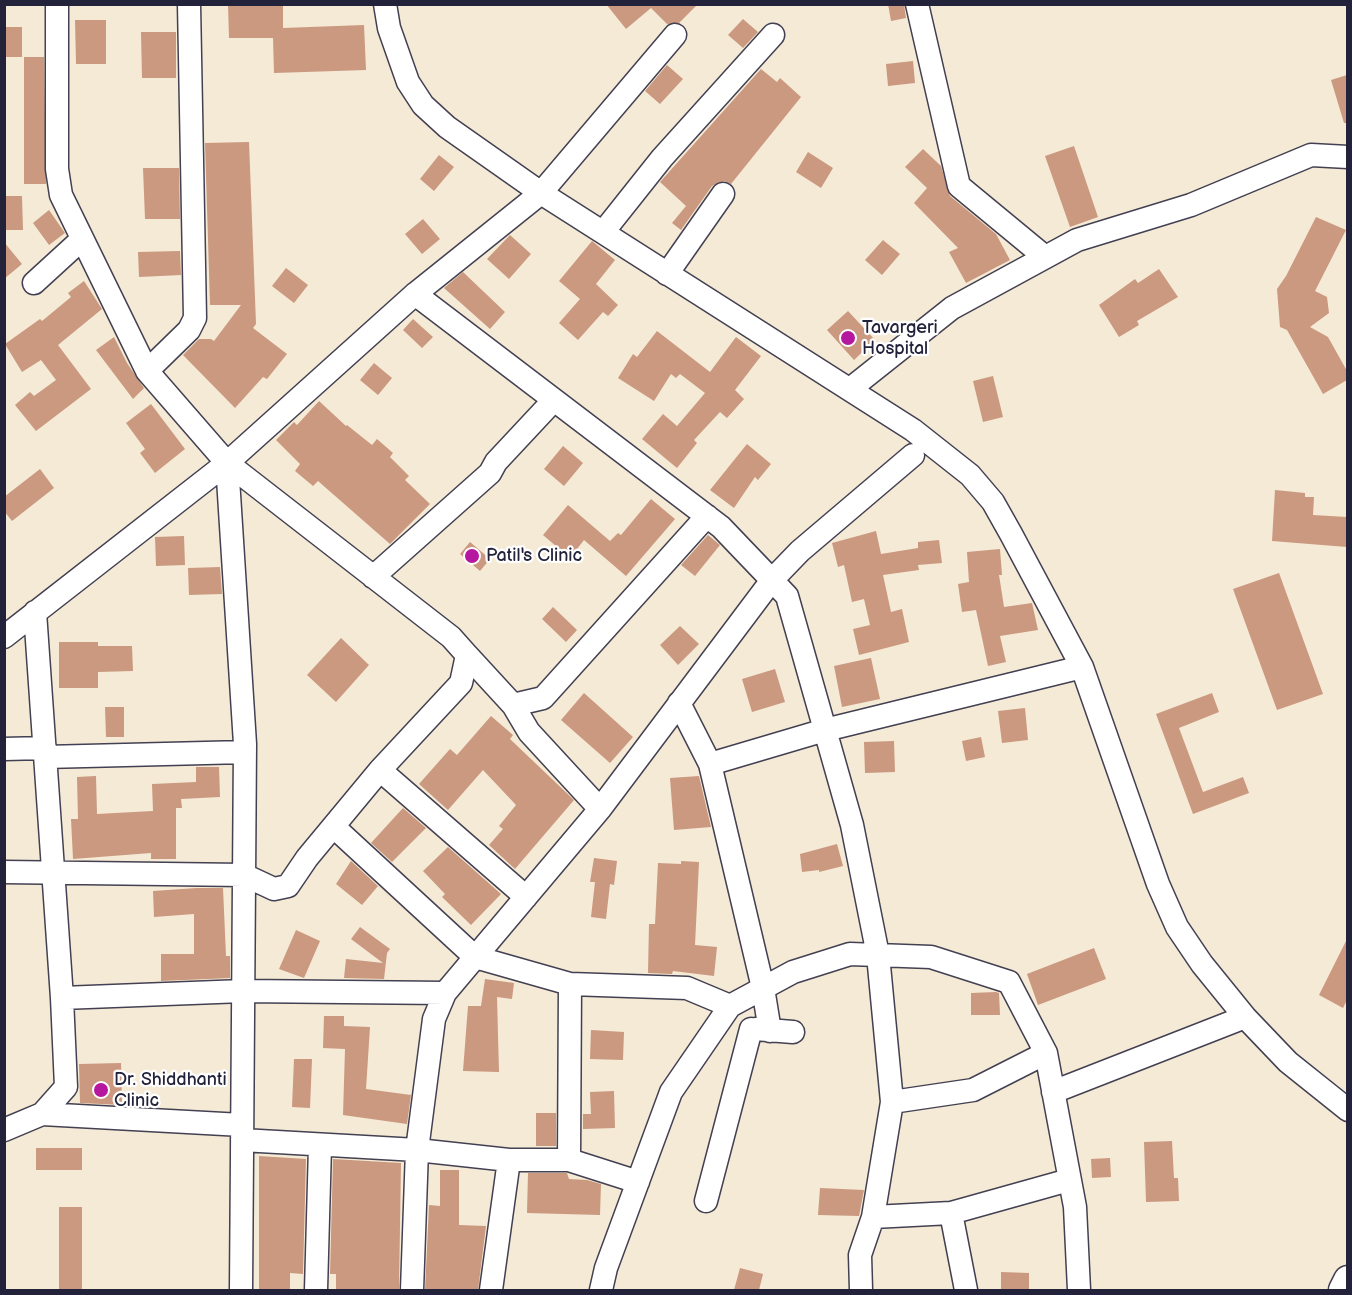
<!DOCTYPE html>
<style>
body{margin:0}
#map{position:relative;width:1352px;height:1295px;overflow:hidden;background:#f5ead5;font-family:"Balsamiq Sans",sans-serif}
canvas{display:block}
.frame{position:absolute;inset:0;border:6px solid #22223b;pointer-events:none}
</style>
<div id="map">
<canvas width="1352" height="1295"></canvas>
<div class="frame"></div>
</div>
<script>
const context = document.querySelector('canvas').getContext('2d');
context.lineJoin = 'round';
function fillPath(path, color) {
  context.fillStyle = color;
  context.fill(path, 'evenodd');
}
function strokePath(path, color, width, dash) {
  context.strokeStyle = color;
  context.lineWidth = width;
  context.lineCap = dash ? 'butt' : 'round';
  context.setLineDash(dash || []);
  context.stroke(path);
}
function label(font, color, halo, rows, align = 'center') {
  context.font = font + ' "Balsamiq Sans",sans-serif';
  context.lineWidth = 4.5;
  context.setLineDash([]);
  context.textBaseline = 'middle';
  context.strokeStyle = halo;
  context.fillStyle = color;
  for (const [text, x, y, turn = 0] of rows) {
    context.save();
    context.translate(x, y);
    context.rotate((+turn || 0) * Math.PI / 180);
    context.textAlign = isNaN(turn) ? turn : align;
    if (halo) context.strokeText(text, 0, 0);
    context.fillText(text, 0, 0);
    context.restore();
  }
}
fillPath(new Path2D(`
 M228,4H283V28L364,25L366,70L274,73L273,38H229Z
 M606,4H698L679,23L667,24L651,8L626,29Z
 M888,4H904L906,18L891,21Z
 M743,19L758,32L743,48L728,35Z
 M75,20H106V64H76Z
 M4,27H22V57H4Z
 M141,32H176V78H142Z
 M24,57H44L46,184H24Z
 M913,61L915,83L888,86L886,64Z
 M667,65L683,79L660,104L645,91Z
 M761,69L777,82L780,78L801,97L731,184L724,181L712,186L681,230L672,223L686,206L660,182Z
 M1347,75V123H1344L1331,80Z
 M249,142L256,324L253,328L287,354L267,379L263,377L235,408L183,355L199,339H211L214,341L241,305H210L205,143Z
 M1074,146L1098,217L1070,227L1045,156Z
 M923,149L941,166L950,196L996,234L1010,260L966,283L949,252L958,248L914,203L927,188L905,167Z
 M808,152L833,168L821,188L796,172Z
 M439,155L454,167L434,191L420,179Z
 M143,168H179L180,219H145Z
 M4,196H22L23,230H4Z
 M49,210L65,233L49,245L33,223Z
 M1316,217L1346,230L1315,291L1327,297L1329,313L1310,327L1328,337L1347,371V380L1323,394L1287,330L1280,327L1277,289L1286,276Z
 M423,219L440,239L422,254L405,234Z
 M510,235L531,254L509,279L487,259Z
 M883,240L900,254L882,275L865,260Z
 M592,241L615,260L596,284L618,305L608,316L603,312L578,340L559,323L580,299L559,281Z
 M4,242L22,264L4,279Z
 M180,251L181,275L139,277L138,252Z
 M286,268L308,285L294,303L272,286Z
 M1159,269L1178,297L1137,321L1139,325L1119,337L1099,305L1135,279L1138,283Z
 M463,272L505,312L490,329L444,288Z
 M84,281L102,309L58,345L91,389L36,431L15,405L30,392L34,396L56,380L41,360L22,372L5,344L40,319L42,321L71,297L68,293Z
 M848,311L875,340L854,360L827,330Z
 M413,319L433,337L422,348L403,330Z
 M657,331L710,372L736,337L761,356L735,390L744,399L727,418L720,412L694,440L697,443L677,468L642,439L663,414L677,426L705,393L680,374L676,378L671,374L654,401L618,378L633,354L637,357Z
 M114,337L127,363L144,388L133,399L96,350Z
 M374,363L392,378L378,395L360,380Z
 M993,376L1003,417L983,422L973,381Z
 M319,401L346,426L347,425L372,445L377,439L393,453L390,457L409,476L405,480L430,504L390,544L318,481L313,486L295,471L300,464L276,440L294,422L297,425Z
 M151,404L185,449L155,473L140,453L145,449L126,423Z
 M747,444L771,464L758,480L755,477L734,508L710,490Z
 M563,446L583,463L564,486L544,469Z
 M40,469L54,488L12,521L4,511V497Z
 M1275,490L1305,493V497H1314L1313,515L1347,517V547L1272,541Z
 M651,499L675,519L626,576L584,540L570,558L543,535L568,505L610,541L618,533L621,535Z
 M876,531L881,554L918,548V542L939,540L942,563L918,565L919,570L883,575L891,612L902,609L909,642L859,655L853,629L870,625L864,599L852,602L844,565L838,567L832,543Z
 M708,535L720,545L695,576L681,565Z
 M184,536L185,565L156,566L155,537Z
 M470,542L490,559L480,571L460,554Z
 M1000,549L1002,575H999L1004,607L1032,603L1038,630L1000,636L1006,662L988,666L976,610L962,612L958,584L969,582L967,552Z
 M220,567L222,594L189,595L188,568Z
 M1279,573L1323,694L1277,710L1233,589Z
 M553,607L577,630L566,642L542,619Z
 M680,626L699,644L678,665L660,645Z
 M341,638L369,665L336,702L307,675Z
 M59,642H98V646H132L133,671L98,672V688H59Z
 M871,658L880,699L842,707L834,666Z
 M775,669L785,702L752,712L742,679Z
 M584,693L633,737L610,763L561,720Z
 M1212,693L1219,712L1179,728L1203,792L1243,777L1249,793L1193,814L1156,714Z
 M105,707H124V737H106Z
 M1025,708L1028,740L1002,743L998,711Z
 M491,716L513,735L510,739L574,800L515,869L489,845L503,829L499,826L516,805L483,770L448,810L419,784L450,749L457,755Z
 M981,737L985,757L966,761L962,741Z
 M894,741L895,772L865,773L864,742Z
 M196,767H219L220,797L181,799L182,808H176V859H151V853L73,859L71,819H78L77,777L96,776L97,814L153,811L152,784L196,782Z
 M699,776L711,827L674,830L670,778Z
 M403,808L426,828L392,862L371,843Z
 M837,844L843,866L819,872V870L802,872L800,854Z
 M448,847L501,894L471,925L442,897L445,894L423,871Z
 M594,858L617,861L614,885L610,884L606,919L591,917L595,882H590Z
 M351,861L408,914L378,886L362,905L336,884Z
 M681,861L699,862L695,945L717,947L714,976L673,971L672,974L648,973L649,924H655L658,863L681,864Z
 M197,888H223L226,956H230V978L161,981V954H194V914L154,917L153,891Z
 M360,927L390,949L387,953L384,979L344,978L346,959L383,963L351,939Z
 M296,930L320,941L304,978L279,969Z
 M1347,939V1000L1343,1008L1319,995Z
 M1094,948L1106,979L1038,1005L1027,974Z
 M485,979L514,983L512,999L497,997L499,1072L463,1071L468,1006H481Z
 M996,992L999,993L1000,1015H971V993Z
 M324,1016H344V1026L370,1027L366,1089L411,1095L407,1124L343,1115L345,1049L323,1048Z
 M591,1030L624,1032L623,1060L590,1059Z
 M294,1059H312L310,1108L292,1107Z
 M121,1063L122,1105L80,1103L79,1064Z
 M614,1091L615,1128L583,1129V1114H591L590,1092Z
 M536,1113H556V1146H536Z
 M1172,1141L1174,1178H1178L1179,1201L1146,1202L1144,1142Z
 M36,1148H82V1170H36Z
 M259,1156L306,1159L303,1274L290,1273V1290H259Z
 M1110,1158L1111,1177L1092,1178L1091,1159Z
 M333,1159L401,1163L399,1290H336V1274H330Z
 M440,1170H459V1225L486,1226L478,1290H425L429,1205L440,1206Z
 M528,1173H567L569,1179L587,1180L601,1184L600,1215L527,1213Z
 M820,1188L864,1190L859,1216L818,1215Z
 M59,1207H82V1290H59Z
 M740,1268L763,1274L759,1290H734Z
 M1001,1272L1029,1273V1290H1001Z`), '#cb9880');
const minor = new Path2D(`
 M57,4V169L61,195L147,371L227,463L245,744L241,1290
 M385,4L389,28L408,82L423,105L447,127L541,193L913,430L970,475L993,502L1011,534L1082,667L1158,884L1177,927L1202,964L1245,1017L1288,1062L1348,1110
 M917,4L959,186L1045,257
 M604,231L662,158L773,35
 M667,274L723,194
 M34,283L81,240
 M415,294L721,527L787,596L852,825L878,955L892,1102L873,1217L951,1213L966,1290
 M147,371L189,330L195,318L189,4
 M850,389L952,308L1077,240L1191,205L1311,155L1348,157
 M373,577L490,473L496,462L553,401
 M4,637L227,463L415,294L541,193L675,35
 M467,655L513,705L543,698L707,516
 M679,703L710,764L763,988L770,1031
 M513,705L529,732L600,809
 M4,749L45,748
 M45,757L245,752
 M710,764L825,730L1082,667
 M380,770L526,897
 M334,827L475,957L570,984L687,988L730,1006
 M4,872L244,875L274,889L288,886L307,858L380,770L461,683L467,655L451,637L227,463
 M62,998L243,991L445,993L600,809L772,580L800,551L913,455
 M755,1029L793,1032
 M1053,1092L1245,1017
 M892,1102L973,1090L1046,1053
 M42,1114L242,1125
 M4,1130L42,1114L66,1087L62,998L35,612
 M242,1140L417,1150L509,1160H569L638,1182
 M569,1160L570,984
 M706,1201L751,1029
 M951,1213L1069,1180
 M316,1290L320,1146
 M412,1290L417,1150L434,1019L445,993
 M491,1290L509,1160
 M601,1290L606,1268L671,1092L730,1006L793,972L850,954L931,957L1009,982L1046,1053L1075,1207L1079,1290
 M861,1290L860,1255L873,1217`);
const major = new Path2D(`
 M1343,1290L1348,1280`);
strokePath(minor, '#424052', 25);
strokePath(major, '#424052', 31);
strokePath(minor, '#fff', 22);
strokePath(major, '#fff', 28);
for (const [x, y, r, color] of [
 [848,338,8,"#b5179e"],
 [472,556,8,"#b5179e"],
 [101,1090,8,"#b5179e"]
]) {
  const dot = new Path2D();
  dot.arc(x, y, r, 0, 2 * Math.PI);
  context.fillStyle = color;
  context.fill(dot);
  strokePath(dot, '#fff', 2);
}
label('18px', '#22223b', '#fff', [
 ["Tavargeri",862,328],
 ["Hospital",862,349],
 ["Patil's Clinic",486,556],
 ["Dr. Shiddhanti",114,1080],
 ["Clinic",114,1101]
], 'left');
</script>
